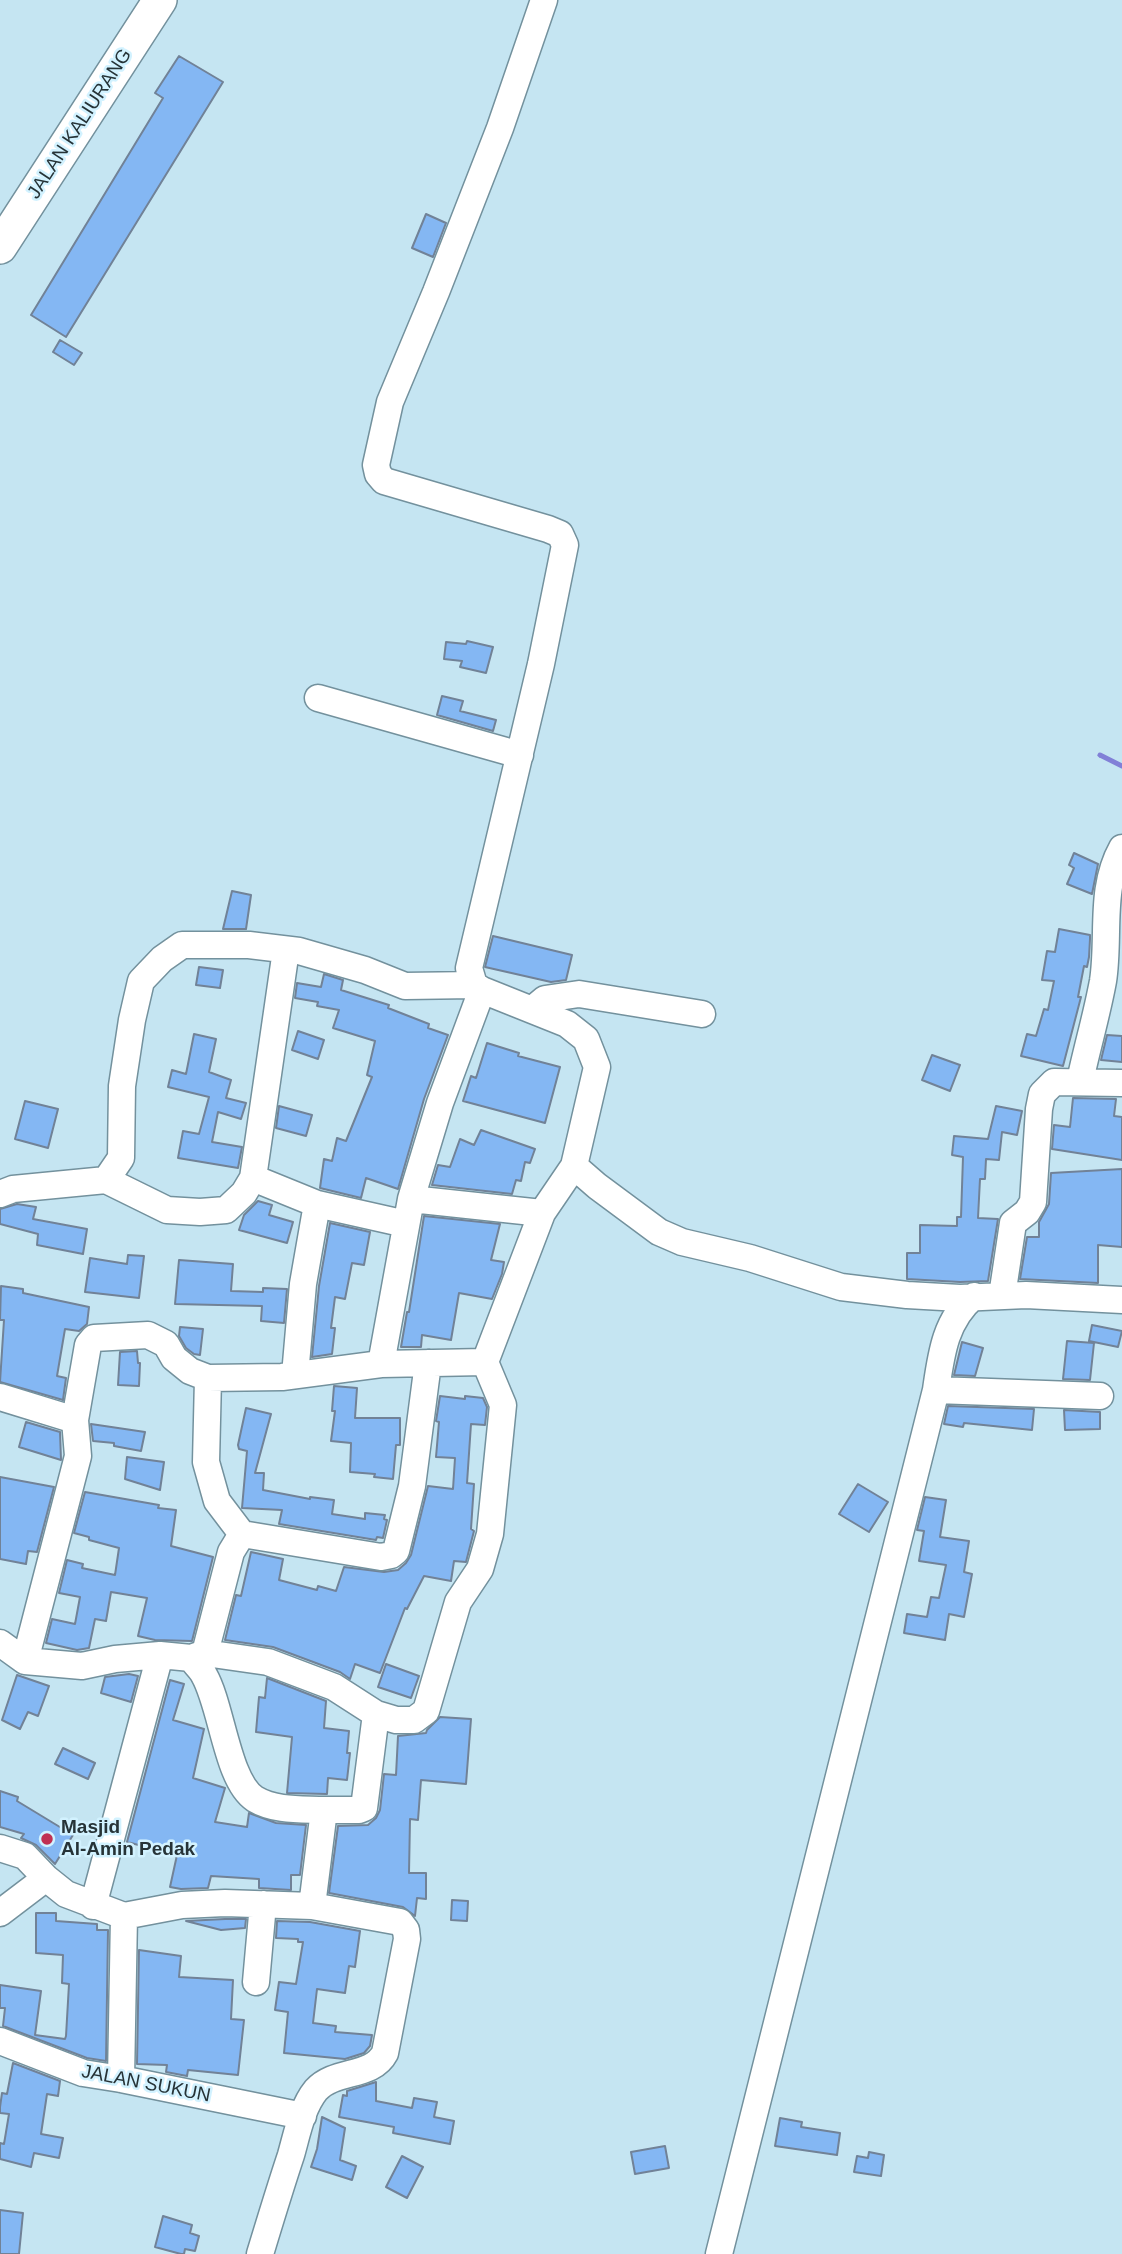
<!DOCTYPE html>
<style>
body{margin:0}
canvas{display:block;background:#c5e5f2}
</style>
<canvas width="1122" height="2254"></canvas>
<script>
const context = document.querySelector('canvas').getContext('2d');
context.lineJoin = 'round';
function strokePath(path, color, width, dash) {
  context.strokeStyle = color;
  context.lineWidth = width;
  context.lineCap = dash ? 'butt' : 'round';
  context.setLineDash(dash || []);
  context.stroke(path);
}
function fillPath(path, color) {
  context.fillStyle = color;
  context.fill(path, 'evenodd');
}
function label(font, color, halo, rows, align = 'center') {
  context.font = font + ' Arial,sans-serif';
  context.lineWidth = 5;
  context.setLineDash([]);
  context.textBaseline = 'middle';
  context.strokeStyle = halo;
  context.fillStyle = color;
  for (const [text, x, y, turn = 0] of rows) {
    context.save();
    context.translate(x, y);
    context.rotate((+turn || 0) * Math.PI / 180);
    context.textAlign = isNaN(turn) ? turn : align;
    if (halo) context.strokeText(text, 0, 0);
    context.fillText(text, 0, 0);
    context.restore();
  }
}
strokePath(new Path2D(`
 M1100,755L1122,766`), '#8180d7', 5);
const building = new Path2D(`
 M179,56L223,82L66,337L31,315L163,98L155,93Z
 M426,214L446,223L433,257L412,248Z
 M60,340L82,353L74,365L53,352Z
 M467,641L493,647L486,673L460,667L462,661L444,659L446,642L466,644Z
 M442,696L463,701L460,711L496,720L493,731L437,715Z
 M1074,853L1098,864L1092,894L1067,884L1074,868L1069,865Z
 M232,891L251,895L246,929H223Z
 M1059,929L1090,935V939L1089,957L1087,967L1084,966L1078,997H1081L1063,1066L1021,1056L1027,1034L1036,1036L1044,1009L1048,1010L1054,981L1042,980L1047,951L1055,952Z
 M493,936L572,955L566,980L551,982L485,967Z
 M199,967L223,970L220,988L196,985Z
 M324,974L343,980L341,990L389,1005L388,1008L429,1024L428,1028L448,1035L424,1099L398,1189L366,1178L361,1198L320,1188L324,1159L332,1161L337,1138L346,1141L372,1077L367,1075L375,1041L333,1028L339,1010L317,1006L318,1002L295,998L297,983L321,987Z
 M298,1031L324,1040L318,1059L292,1050Z
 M194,1034L216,1039L209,1072L231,1080L226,1098L246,1103L241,1119L218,1112L212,1142L242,1147L238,1168L178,1158L183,1131L199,1134L209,1097L168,1087L172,1070L186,1074Z
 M1107,1035L1122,1036V1062L1101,1060Z
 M487,1043L519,1053L518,1056L560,1067L545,1123L463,1101L471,1076L476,1078Z
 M932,1055L960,1065L950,1091L922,1080Z
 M1073,1098L1116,1099L1114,1116L1122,1117V1160L1052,1149L1054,1125L1070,1127Z
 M25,1101L58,1109L48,1148L15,1139Z
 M279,1106L312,1115L306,1136L276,1128Z
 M996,1106L1022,1111L1017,1135L1002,1132L999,1160L986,1159L985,1179H980L978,1218L998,1219L988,1281L960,1282L907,1279V1253H920V1225L957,1226V1217H961L963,1157L952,1155L954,1136L988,1139Z
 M481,1130L535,1149L530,1163L525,1162L521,1181L516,1180L512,1194L432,1185L438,1165L450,1167L460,1139L474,1145Z
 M1122,1169V1247L1098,1245V1283L1020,1279L1027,1237H1039V1222L1049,1204L1051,1173Z
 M258,1201L272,1205L269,1215L293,1222L287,1243L239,1230L244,1215Z
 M17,1204L36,1207L33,1219L87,1229L83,1254L37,1245L38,1234L0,1224V1209Z
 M424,1216L500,1224L491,1260L504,1262L502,1274L492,1299L459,1293L451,1340L422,1335L421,1347H401L407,1312H409Z
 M330,1223L370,1232L364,1265L352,1263L345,1299L335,1297L331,1328H335L332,1354L312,1357L319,1286Z
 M128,1255L144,1256L139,1298L85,1292L90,1258L127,1264Z
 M179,1260L233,1264L231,1291L263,1292V1288L287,1289L284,1323L261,1321L262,1306L175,1304Z
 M1,1286L23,1289V1293L89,1307L87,1324L79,1331L65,1329L57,1376L66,1378L63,1400L0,1382L4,1320H0Z
 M1092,1325L1122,1331L1118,1347L1089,1341Z
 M180,1327L203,1329L200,1355L194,1354L186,1348L179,1336Z
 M1067,1341L1094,1343L1090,1380L1063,1379Z
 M962,1342L983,1348L975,1376L954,1375Z
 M137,1351L138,1363H140L139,1386L118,1385L120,1352Z
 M334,1386L357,1388L355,1418H400V1445H396L393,1479L374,1477L375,1474L350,1472L351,1443L331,1441L335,1411H332Z
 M440,1396L465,1399V1396L483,1398L487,1407L485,1425L471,1424L467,1483L474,1484L471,1529L474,1531L466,1562L454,1561L451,1581L424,1576L407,1609L405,1608L380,1673L355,1664L350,1679L340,1672L273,1647L225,1640L236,1595L241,1596L251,1552L283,1559L279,1580L317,1590L318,1586L336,1591L344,1567L384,1572L398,1570L406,1563L411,1555L428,1486L453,1489L455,1458L436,1457L439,1422L436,1421Z
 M948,1406L1034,1409L1032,1430L964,1423L963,1427L944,1424Z
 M246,1408L271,1414L255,1473H264L263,1490L310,1499V1497L334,1500L332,1514L365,1519V1513L385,1515L384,1519L387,1520L383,1538L377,1537L376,1540L279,1524L282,1510L242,1508L247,1451L239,1449L238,1445Z
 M1064,1410L1100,1412V1429L1065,1430Z
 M26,1422L60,1432L61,1460L19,1447Z
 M91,1424L145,1432L141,1451L114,1446V1443L93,1441Z
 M127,1457L164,1462L160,1490L125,1479Z
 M0,1477L54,1487L37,1552L28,1551L26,1564L0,1559Z
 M858,1484L888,1502L869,1532L839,1514Z
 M85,1492L159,1505L158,1508L176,1510L171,1546L213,1557L192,1641L155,1640L138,1636L147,1598L111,1592L106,1621L95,1619L89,1648L77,1650L46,1643L52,1619L75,1624L80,1597L59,1593L67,1560L83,1564L82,1568L115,1575L119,1548L89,1540V1537L74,1533Z
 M925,1497L946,1500L940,1537L969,1541L964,1572L972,1574L964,1617L949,1614L945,1640L904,1633L907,1614L927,1617L931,1597L939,1598L946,1565L919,1561L924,1531L917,1530Z
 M386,1664L419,1676L411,1698L378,1687Z
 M129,1674L138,1676L131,1702L101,1693L105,1677Z
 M17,1675L49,1686L38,1716L28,1712L20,1729L2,1720Z
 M267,1678L326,1701L324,1728L349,1731L347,1753H350L347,1780L328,1778L327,1794L287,1793L292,1737L256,1732L259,1697L265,1698Z
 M170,1680L184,1684L173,1720L204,1729L193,1778L225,1788L215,1822L247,1827L249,1813L276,1823L306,1825L300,1875H291V1890L259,1888V1879L211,1876L208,1888L181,1889L170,1887L177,1855L127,1842Z
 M440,1717L471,1719L466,1784L421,1780L418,1820L410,1819L409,1873H426V1899L417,1898L415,1916L403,1907L329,1893L338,1826L368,1825L376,1818L380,1810L384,1774L396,1775L398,1736L426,1733L427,1730Z
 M63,1748L95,1763L88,1779L55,1764Z
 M0,1791L18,1797L17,1801L73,1835L55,1864L36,1845L21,1838L24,1834L0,1827Z
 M452,1900L468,1901L467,1921L451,1920Z
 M36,1913H56V1921L97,1924V1930H108L106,2061L87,2058L3,2026L5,2008H0V1985L41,1991L35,2035L65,2039L66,2036L69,1984L62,1983L63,1955L36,1953Z
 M225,1919H246L245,1928L221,1930L186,1921Z
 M277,1921L310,1922L360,1931L355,1967L349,1966L345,1993L317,1989L313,2023L336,2026L335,2032L372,2035L370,2046L364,2053L345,2059L284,2053L288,2012L275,2010L279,1982L296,1984L303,1942H298V1939L276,1938Z
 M139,1950L181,1956L179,1977L233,1980L231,2019L244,2020L238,2075L188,2070L187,2076L166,2072L167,2065L137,2064Z
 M13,2063L60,2081L58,2096L47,2094L41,2134L63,2138L59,2158L34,2153L31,2167L0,2159V2143L4,2144L9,2114L0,2113V2107L2,2093L7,2094Z
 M376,2082V2101L412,2108L414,2098L437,2102L434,2117L454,2121L450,2144L393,2133L394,2127L339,2117L343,2095L347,2096V2091Z
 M322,2117L345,2128L340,2160L356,2166L352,2180L311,2167L317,2149Z
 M780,2118L802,2122L801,2127L840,2133L837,2155L775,2146Z
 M665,2146L669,2168L635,2174L631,2152Z
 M869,2152L884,2155L881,2176L854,2172L857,2156L868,2158Z
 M402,2156L423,2167L407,2198L386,2187Z
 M0,2210L23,2213L19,2254H0Z
 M163,2216L192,2225L190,2233L199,2236L195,2251L185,2249L184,2254H181L155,2247Z`);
fillPath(building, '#84b7f3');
strokePath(building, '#718297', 2);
const minor = new Path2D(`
 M318,698L520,755
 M533,1009L545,999L579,994L702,1014
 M1080,1081C1087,1048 1097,1014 1103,981C1110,936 1099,889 1122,848
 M574,1166L597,1186L659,1232L682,1242L750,1258L841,1287L907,1295L960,1298L1026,1295L1122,1300
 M253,1178L317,1204L406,1224
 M106,1180L121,1158L122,1086L132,1020L141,981L162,959L182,945H249L299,951L365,970L405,986L474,985
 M0,1194L13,1189L106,1180L167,1210L200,1212L226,1210L244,1193L253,1178L286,950
 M411,1199L542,1213L574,1166L597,1067L586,1039L567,1024L482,990L474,985L469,968L541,664L565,545L560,534L548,529L384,481L378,474L376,465L390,402L436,292L500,128L544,0
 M1002,1296L1013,1223L1027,1212L1033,1202L1039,1109L1042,1094L1054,1082L1122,1083
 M381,1364L411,1199L440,1103L482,990
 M295,1375L303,1284L317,1204
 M936,1390L1100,1396
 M0,1397L75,1420
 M242,1534L381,1557L391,1555L396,1551L412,1486L428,1363
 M0,1643L25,1661L82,1666L115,1659L160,1655L191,1658L205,1653L268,1662L334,1687L376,1714L396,1720H414L426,1711L458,1602L480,1569L490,1534L503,1405L485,1362L542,1213
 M205,1653L231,1552L242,1534L217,1501L206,1462L208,1378
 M191,1658C195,1664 201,1669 204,1675C222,1706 227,1781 255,1799C275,1811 301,1809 324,1810
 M25,1661L78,1456L75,1420L88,1345L94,1338L148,1335L166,1344L174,1358L190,1371L208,1378L282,1377L381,1364L485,1362
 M0,1848L25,1856L46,1878
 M93,1906L160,1655
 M0,1913L46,1878L66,1894L124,1916L182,1905L225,1903L312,1906L324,1810H359L364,1808L376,1714
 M256,1982L263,1904
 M0,2041L83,2073L121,2079L303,2116
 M121,2079L124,1916
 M260,2254C270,2221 280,2188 291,2155C297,2134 302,2107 316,2090C335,2069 372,2078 385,2053L407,1939L406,1930L400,1922L312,1906
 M719,2254L936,1390C941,1355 945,1320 974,1296`);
const major = new Path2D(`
 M0,247L160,0`);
strokePath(minor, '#73919d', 29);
strokePath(major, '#73919d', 36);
strokePath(minor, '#fff', 26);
strokePath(major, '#fff', 33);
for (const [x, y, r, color] of [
 [47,1839,7,"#c03053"]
]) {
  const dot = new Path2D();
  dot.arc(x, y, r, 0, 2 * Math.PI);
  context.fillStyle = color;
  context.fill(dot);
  strokePath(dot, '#d2f2ff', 2.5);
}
label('19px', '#263337', '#d2f2ff', [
 ["JALAN KALIURANG",80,124,-57],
 ["JALAN SUKUN",146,2084,11]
]);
label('bold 19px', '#263337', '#d2f2ff', [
 ["Masjid",61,1828],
 ["Al-Amin Pedak",61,1850]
], 'left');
</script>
